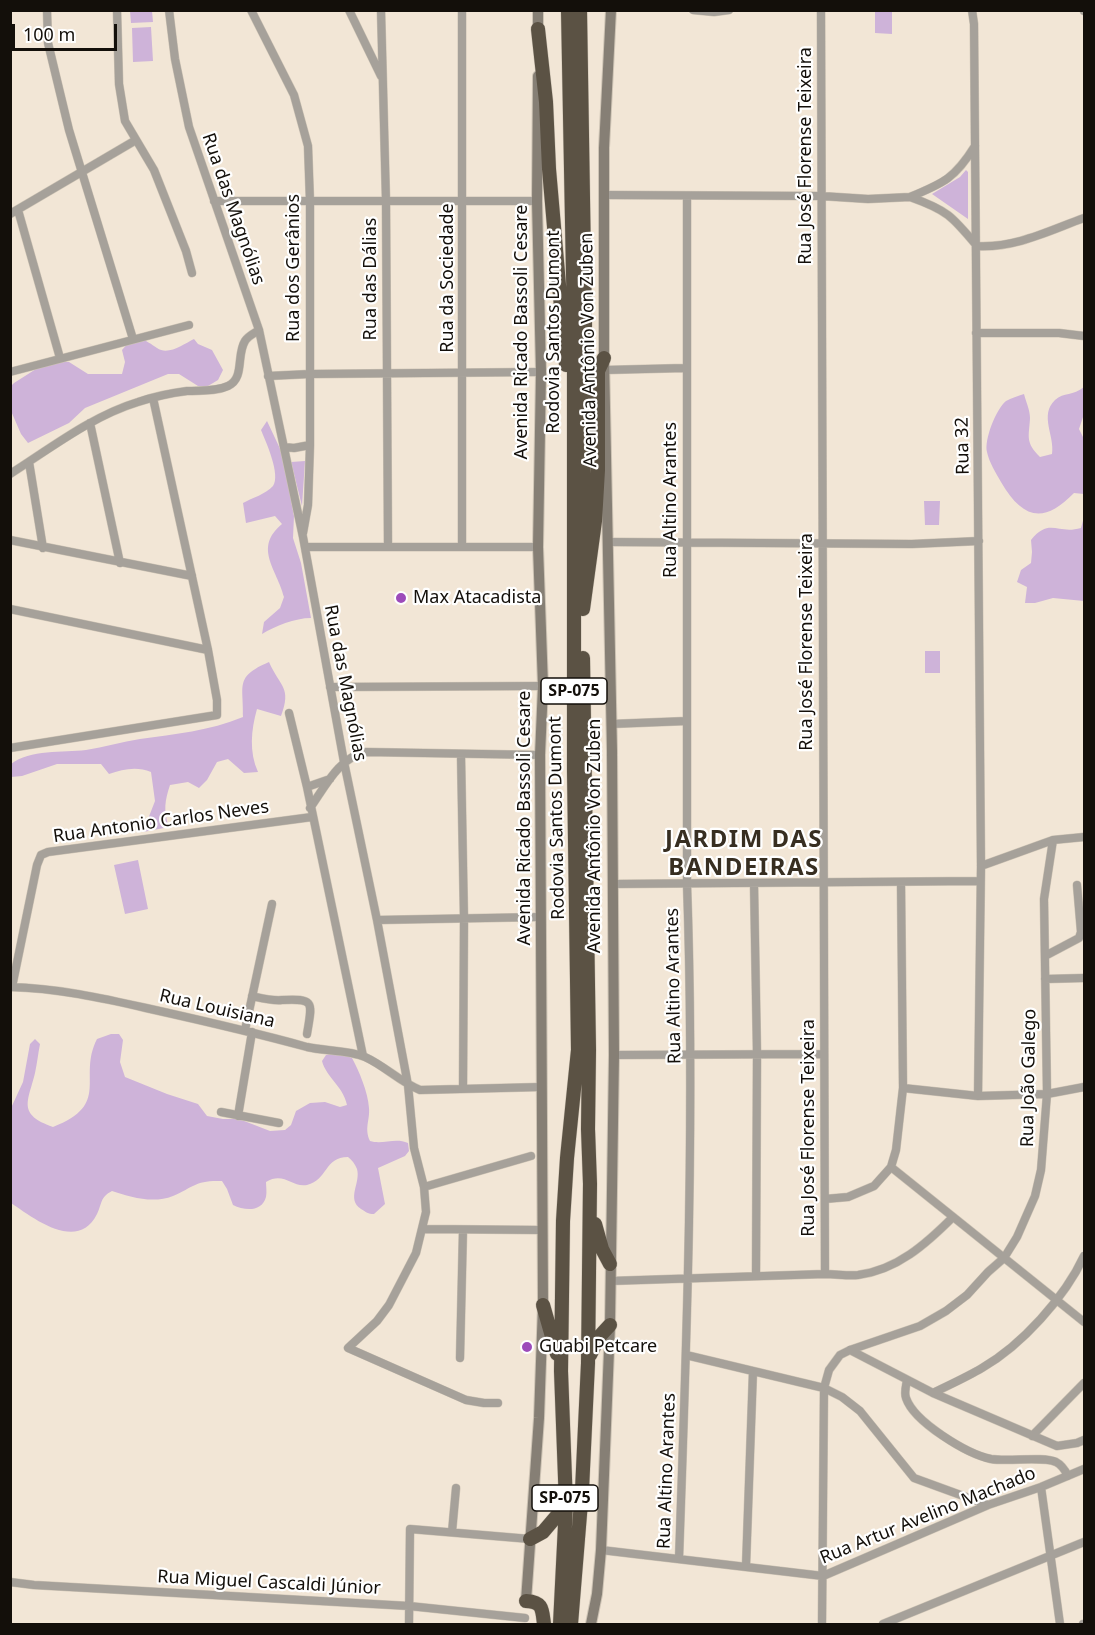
<!DOCTYPE html>
<meta charset="utf-8">
<style>
body{margin:0}
#map{position:relative;width:1095px;height:1635px;overflow:hidden;background:#f2e6d6;font-family:"Noto Sans",sans-serif}
canvas{display:block}
.frame{position:absolute;inset:0;border:12px solid #130f0a;pointer-events:none}
.scale{position:absolute;left:12px;top:24px;width:105px;height:27px;box-sizing:border-box;border:3px solid #130f0a;border-top:0;padding-left:8px;font-size:18px;line-height:21px;white-space:nowrap;color:#130f0a;-webkit-text-stroke:4px #fff;paint-order:stroke}
</style>
<div id="map">
<canvas width="1095" height="1635"></canvas>
<div class="frame"></div>
<div class="scale">100 m</div>
</div>
<script>
const context = document.querySelector('canvas').getContext('2d');
context.lineJoin = 'round';
function fillPath(path, color) {
  context.fillStyle = color;
  context.fill(path, 'evenodd');
}
function strokePath(path, color, width, dash) {
  context.strokeStyle = color;
  context.lineWidth = width;
  context.lineCap = dash ? 'butt' : 'round';
  context.setLineDash(dash || []);
  context.stroke(path);
}
function label(font, color, halo, rows, align = 'center') {
  context.font = font + ' "Noto Sans",sans-serif';
  context.lineWidth = 4.5;
  context.setLineDash([]);
  context.textBaseline = 'middle';
  context.strokeStyle = halo;
  context.fillStyle = color;
  for (const [text, x, y, turn = 0] of rows) {
    context.save();
    context.translate(x, y);
    context.rotate((+turn || 0) * Math.PI / 180);
    context.textAlign = isNaN(turn) ? turn : align;
    if (halo) context.strokeText(text, 0, 0);
    context.fillText(text, 0, 0);
    context.restore();
  }
}
fillPath(new Path2D(`
 M130,11H152L153,22L131,23Z
 M875,11H892V34L875,33Z
 M151,27L153,61L133,62L132,28Z
 M966,170L968,172V219L932,194L960,177Z
 M140,338C147,341 151,344 157,348C168,356 184,344 194,339L198,344L212,350L223,370L218,380L208,386H198L179,374H168L85,408L69,423L28,443L21,434L11,411L10,387L14,383L36,369L58,362H69L88,374H122L125,362L122,350L129,342Z
 M1084,387V414L1079,429L1084,439V494L1074,493C1043,525 1022,518 1001,482C996,473 989,462 987,452C984,440 996,409 1006,401C1011,398 1018,396 1024,394C1026,402 1030,410 1030,418C1029,437 1025,442 1040,457L1052,454C1055,436 1039,415 1055,400C1064,392 1073,396 1084,387Z
 M267,421L283,455L294,516L293,538L301,563L311,618C295,618 275,626 262,634L264,622L280,608L284,597C277,569 253,548 282,524L275,516L246,523L243,503C252,498 266,494 273,486C281,475 266,442 261,430Z
 M305,461L302,506L291,462Z
 M924,501H940L939,525H925Z
 M1084,517V601L1053,598L1035,603H1025L1027,587L1017,582L1021,570L1031,563L1032,552L1031,540C1050,517 1057,535 1081,528Z
 M925,651H940V673H925Z
 M269,662C280,687 292,687 281,716L257,709C251,730 249,752 258,772L244,773L228,759L217,762L207,780L199,788L188,782L170,785C165,800 163,811 169,827L143,832L155,801L151,772C137,766 123,769 109,774L101,764H57L22,776L11,777V764C30,749 63,753 86,750C104,747 122,742 140,739C175,734 209,731 243,717C244,685 234,677 269,662Z
 M138,860L148,909L125,914L114,865Z
 M111,1034H119L123,1040L120,1062L125,1077L167,1094L198,1104L207,1116L223,1119H239L270,1131L285,1130L291,1125L296,1111L310,1103L325,1102L340,1107L347,1105C343,1086 326,1077 322,1061L326,1055L337,1051L352,1058C359,1071 368,1092 369,1108C370,1121 364,1128 370,1141C383,1145 395,1137 408,1143L409,1151L405,1156L378,1168L385,1204L374,1214C368,1214 366,1212 361,1209C346,1199 361,1183 357,1169C355,1164 352,1160 348,1157C324,1157 328,1180 307,1185C292,1188 284,1171 266,1182C266,1186 267,1192 266,1197C262,1212 245,1211 233,1205L227,1189L222,1181C195,1180 194,1187 173,1196C153,1204 130,1197 112,1191C100,1197 102,1204 97,1214C78,1253 33,1218 11,1203V1108L23,1082L30,1044L35,1039L40,1044C38,1054 37,1064 35,1073C28,1102 17,1114 53,1127C112,1104 77,1078 97,1039Z`), '#ceb3d9');
const street = new Path2D(`
 M47,10L48,43L69,130L133,339
 M117,10L119,84L125,121L154,170L186,251L192,273
 M169,10L175,59L189,127L259,330L303,537L344,762L377,920L408,1085L414,1148L424,1187L426,1212L416,1253L389,1305L377,1321L348,1348L466,1400L484,1403H498
 M251,10L294,95L308,146L310,202V445L308,505L303,533
 M349,10L381,76
 M381,10L386,201L388,547
 M693,10L714,12L729,10
 M821,10L825,1274
 M972,10L974,24L981,866L978,1096
 M1084,10V11
 M975,146C955,178 944,183 910,197C947,210 952,216 977,246C1016,248 1048,231 1084,218
 M604,195L821,196L868,199L910,197
 M214,201H537
 M18,210L60,358
 M10,214L136,140
 M976,333H1059L1084,336
 M605,370L685,368
 M10,372L189,325
 M268,376L310,374L541,372
 M90,423L120,563
 M284,447L294,448L310,445
 M29,462L43,548
 M10,474C51,448 92,416 138,402C153,397 171,393 187,391C201,390 215,392 228,386C245,378 236,355 245,341C248,336 255,333 259,330
 M10,540L192,576
 M609,542L912,544L979,541
 M462,546V10
 M305,547H538
 M10,609L208,650
 M330,687L543,686
 M289,713L307,787L363,1056
 M611,724L687,721
 M10,748L217,715V700L208,650L153,398
 M461,755L464,919L463,1089
 M307,787L330,779
 M310,808C325,787 339,757 366,752L540,755
 M981,866L1053,840L1084,837
 M754,883L757,1054L756,1276
 M612,884L980,881
 M377,920L540,917
 M1045,956L1079,938L1081,932L1077,885
 M1045,979L1084,978
 M10,987C56,988 102,998 146,1008C200,1020 253,1032 307,1047C324,1051 349,1050 365,1057C385,1066 400,1082 420,1090L541,1087
 M12,987L37,865L41,855L48,852L312,817
 M252,996C261,998 272,1001 282,1000C316,998 312,1003 307,1034
 M245,1030L272,904
 M614,1055L824,1054
 M903,1088L978,1096L1047,1094L1084,1087
 M221,1112L279,1123
 M238,1116L252,1032
 M891,1167L1084,1322
 M424,1187L531,1156
 M825,1199L848,1197L874,1186L891,1167L896,1150L903,1088L901,882
 M423,1229L542,1230
 M610,1281L825,1274C836,1274 848,1276 858,1275C897,1270 926,1244 953,1217
 M850,1350L933,1393L1057,1446L1077,1443L1084,1440
 M686,1355L824,1388L842,1397L860,1411L914,1478L988,1505
 M460,1358L463,1230
 M907,1380C906,1386 904,1393 906,1398C914,1422 967,1454 991,1459C1009,1462 1042,1456 1056,1462C1062,1465 1065,1470 1068,1476
 M933,1393C949,1385 967,1377 982,1368C1022,1345 1065,1297 1084,1256
 M1032,1436L1084,1383
 M1041,1487L1060,1624
 M452,1532L456,1488
 M601,1550L823,1576L988,1505L1041,1487L1084,1469
 M679,1559C687,1334 695,1109 687,884V196
 M746,1566L753,1371
 M10,1582L34,1585L409,1606L525,1618
 M409,1624L410,1529L530,1539
 M822,1624L824,1388L829,1370L840,1355L850,1350L920,1326L946,1311L967,1295L988,1272L1004,1258L1017,1237L1035,1196L1041,1170L1047,1094L1044,899L1053,840
 M883,1624L1084,1542
 M1083,1624H1084`);
const secondary = new Path2D(`
 M538,36V10
 M526,1601L539,1418L543,1305L540,755L543,686L538,547L541,372L537,201L538,76
 M591,1624L597,1594L601,1550L610,1325L614,1055L612,751L604,358V148L611,10`);
const highway = new Path2D(`
 M580,10L585,323L583,573
 M538,29L546,102L549,169L566,365
 M583,609L595,521L598,470V371L604,358
 M595,1224L602,1249L610,1264
 M543,1305L557,1354
 M590,1355L599,1337L610,1325
 M530,1539L543,1532L566,1505
 M526,1601C543,1602 542,1609 544,1624
 M560,1624L566,1505L561,1371L563,1221L567,1158L578,1050L574,771V327L568,10
 M571,1624L582,1490L588,1363L590,1184L588,1129L589,1050L583,658`);
strokePath(street, '#cec4b5', 9);
strokePath(secondary, '#cec4b5', 12);
strokePath(highway, '#cec4b5', 15);
strokePath(street, '#a6a19a', 8);
strokePath(secondary, '#867f75', 10);
strokePath(highway, '#5b5244', 14);
for (const [x, y, r, color] of [
 [401,598,6,"#9d4bba"],
 [527,1347,6,"#9d4bba"]
]) {
  const dot = new Path2D();
  dot.arc(x, y, r, 0, 2 * Math.PI);
  context.fillStyle = color;
  context.fill(dot);
  strokePath(dot, '#fff', 2);
}
for (const [x, y, w] of [
 [574,691,66],
 [565,1498,66]
]) {
  const box = new Path2D();
  box.roundRect(x - w / 2, y - 13, w, 26, 4.5);
  context.fillStyle = '#fff';
  context.fill(box);
  strokePath(box, '#130f0a', 1.5);
}
label('bold 16px', '#130f0a', null, [
 ["SP-075",574,691],
 ["SP-075",565,1498]
]);
label('18px', '#130f0a', '#fff', [
 ["Rua José Florense Teixeira",806,156,-90],
 ["Rua das Magnólias",233,209,71],
 ["Rua dos Gerânios",294,268,-90],
 ["Rua da Sociedade",448,278,-90],
 ["Rua das Dálias",371,279,-90],
 ["Avenida Ricado Bassoli Cesare",522,332,-90],
 ["Rodovia Santos Dumont",554,332,-90],
 ["Avenida Antônio Von Zuben",589,350,-91],
 ["Rua 32",963,446,-91],
 ["Rua Altino Arantes",671,500,-90],
 ["Rua José Florense Teixeira",807,642,-90],
 ["Rua das Magnólias",345,683,79],
 ["Avenida Ricado Bassoli Cesare",525,818,-90],
 ["Rodovia Santos Dumont",557,818,-91],
 ["Rua Antonio Carlos Neves",161,822,-8],
 ["Avenida Antônio Von Zuben",595,836,-90],
 ["Rua Altino Arantes",674,986,-91],
 ["Rua Louisiana",217,1009,13],
 ["Rua João Galego",1029,1078,-89],
 ["Rua José Florense Teixeira",809,1128,-90],
 ["Rua Altino Arantes",667,1471,-88],
 ["Rua Artur Avelino Machado",928,1516,-22],
 ["Rua Miguel Cascaldi Júnior",269,1583,3]
]);
label('18px', '#130f0a', '#fff', [
 ["Max Atacadista",413,598],
 ["Guabi Petcare",539,1347]
], 'left');
context.letterSpacing = '1.5px';
label('bold 24px', '#372e21', '#fff', [
 ["JARDIM DAS",744,840],
 ["BANDEIRAS",744,868]
]);
context.letterSpacing = '0px';
</script>
